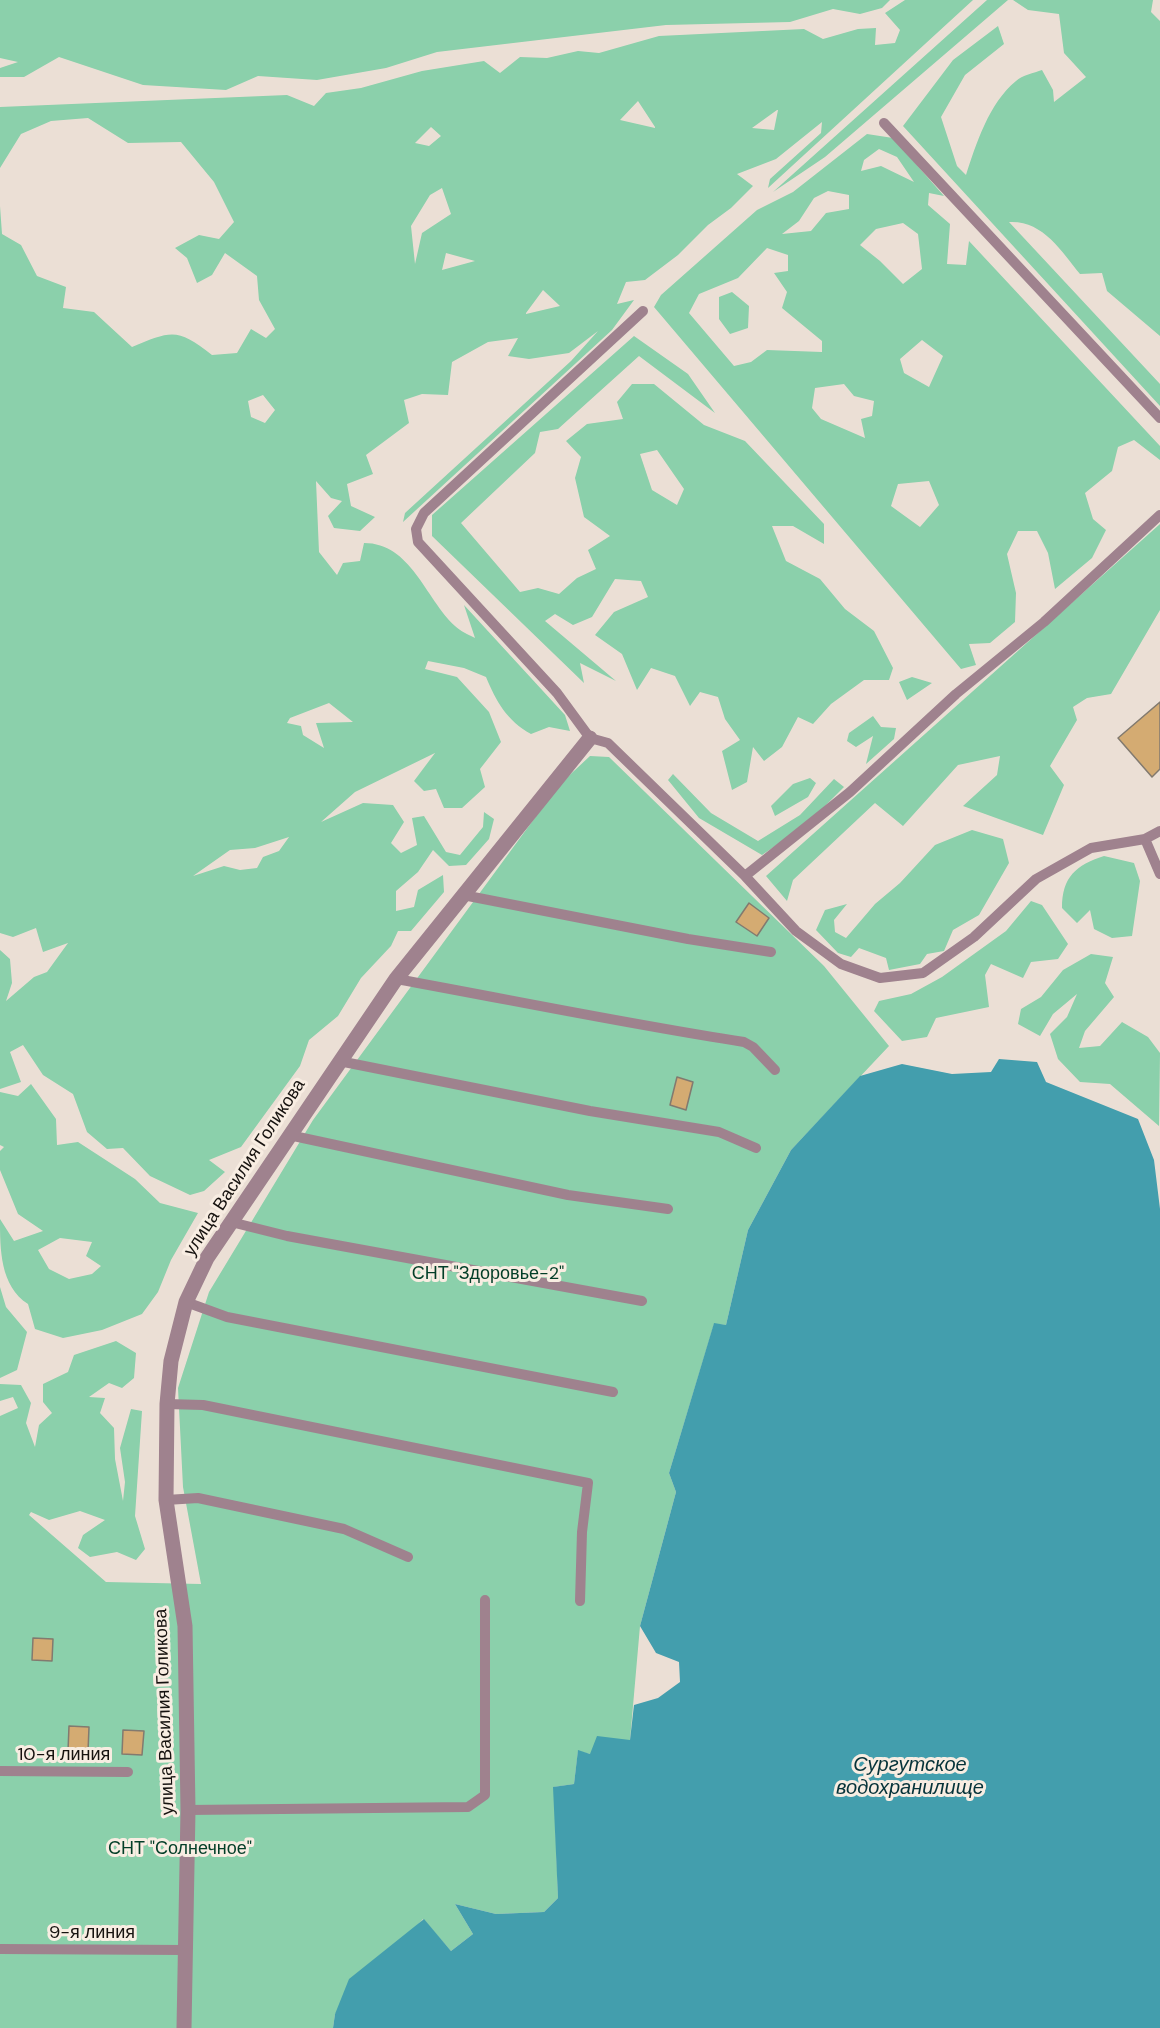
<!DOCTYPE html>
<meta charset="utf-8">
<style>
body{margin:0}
canvas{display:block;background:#ebdfd5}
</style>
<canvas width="1160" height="2028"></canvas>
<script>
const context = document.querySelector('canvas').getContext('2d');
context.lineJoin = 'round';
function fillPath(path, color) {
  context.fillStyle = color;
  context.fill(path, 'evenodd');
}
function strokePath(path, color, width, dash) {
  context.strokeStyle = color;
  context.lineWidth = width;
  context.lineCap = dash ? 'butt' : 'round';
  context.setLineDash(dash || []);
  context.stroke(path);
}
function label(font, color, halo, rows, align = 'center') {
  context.font = font + ' "DM Sans",sans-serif';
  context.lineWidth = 6;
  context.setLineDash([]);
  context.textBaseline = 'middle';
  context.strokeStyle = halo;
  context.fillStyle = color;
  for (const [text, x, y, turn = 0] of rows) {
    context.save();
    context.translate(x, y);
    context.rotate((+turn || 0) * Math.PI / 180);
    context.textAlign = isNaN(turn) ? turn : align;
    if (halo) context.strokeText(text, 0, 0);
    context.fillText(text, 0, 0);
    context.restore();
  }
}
fillPath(new Path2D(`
 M0,0H890L882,8L860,14L833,9L790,22L666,25L437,52L386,68L317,80L258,76L226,90L143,85L59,57L24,77H0V68L18,62L0,58Z
 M905,0H973L768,188L770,179L821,133L822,122L776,159L737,174L753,186L731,208L708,225L678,255L645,280L626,282L617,304L634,300L612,330L403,522L405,513L571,361L598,331L569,353L529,359L508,356L518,338L488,342L452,362L448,395L422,394L404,400L409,423L366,455L373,474L347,484L351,506L375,517L360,531L334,528L328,516L342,501L331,498L316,481L319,552L337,575L343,563L360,561L364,543C411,543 425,598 455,626C460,631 469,635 475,638L464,605L565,715L570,731L549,727L531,734C507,721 496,701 486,677L464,668L428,661L425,669L457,677L489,712L501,742L480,769L485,787L462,808H444L436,789L424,791L414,781L435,753L355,792L321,822L363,803L393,805L404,822L391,843L401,853L417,845L412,818L424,816L446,852L460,855L483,827L484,812L494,819L489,839L466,865L449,866L433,850L418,872L396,891V911L414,907L418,890L443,875L444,892L411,931H398L391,946L361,978L338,1016L309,1040L300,1066L241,1147L209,1160L225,1172L204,1191L190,1195L150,1176L123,1148L107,1149L87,1132L73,1094L43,1075L23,1045L10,1052L21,1082L0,1089V950L10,959L12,983L6,1001L34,977L47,972L68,943L43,952L36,928L13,937L0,933V206L2,234L21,245L37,276L66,287L63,308L94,312L132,347C172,330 178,328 212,355L237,353L251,329L266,338L275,329L259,300L257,276L225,253L212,275L197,283L187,258L175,248L199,235L219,239L234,222L214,182L181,142L128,143L88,118L51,121L21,134L0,168V107L287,95L314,106L326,93L361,88L422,71L484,61L500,73L520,57L547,58L578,51L599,53L659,36L804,29L823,39L858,29L876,28L875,45L895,43L900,30L885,13ZM638,101L655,127V128L620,120ZM778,110L774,130L752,128L777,110ZM431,127L441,136L429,146L415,143ZM442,188L451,214L422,233L415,264L411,226L430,195ZM446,253L475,261L442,270ZM543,290L560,306L526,314V313ZM263,395L275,410L265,423L251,417L248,401ZM329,703L353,722L316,723L324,748L303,735L301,726L287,723L290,718ZM289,837L279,851L263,857L257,868L240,870L224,866L193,876L230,850L255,848Z
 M987,0H1008L825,157L773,192Z
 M1013,0H1153L1151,12L1160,21V336L1107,291L1102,273L1080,274C1061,250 1042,220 1009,222L1160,384V406L903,126L953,60L998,26L1004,44L965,75L941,117L957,166L966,175C976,144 989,103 1016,81C1022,75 1034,73 1042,70L1053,90L1054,102L1086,77L1064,53L1059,14L1028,10Z
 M867,134L893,138L944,196L929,193L928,205L950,224L947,264L966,265L969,241L1160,446V460L1134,440L1118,447L1112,471L1085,493L1093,519L1106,530L1092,558L1055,589L1048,553L1037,531H1018L1007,554L1016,593L1015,622L990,643L969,644L976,665L961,669L654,307L661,295L757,210L793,192ZM879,149L897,157L914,182L881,166L861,171L864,160ZM828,191L849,195V209L826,213L811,231L782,234L799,221L814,198ZM903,223L918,234L922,269L903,284L880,261L860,245L876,229ZM767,248L788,255V271L774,273L787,292L782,308L822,341V352L767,350L751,362L734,366L689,313L699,294L738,278ZM922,340L943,356L929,387L904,373L900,359ZM844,384L854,396L874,401L872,416L861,419L865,438L821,419L812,408L815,388ZM929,481L939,505L920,527L891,506L898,484Z
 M732,292L749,306L748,328L730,334L719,319V297Z
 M634,336L688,374L715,413L639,356L558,429L540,432L535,453L461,523L520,592L538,588L559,594L577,578L596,569L588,550L610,536L584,517L575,478L581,457L566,441L587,424L623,419L617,402L632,384H654L704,425L745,441L824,524V544L793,526H772L786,561L820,579L845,609L874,631L893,668L889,680H864L831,704L813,724L798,717L782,747L764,761L753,747L747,782L732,790L722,751L740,740L725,719L718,697L700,692L690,706L675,676L651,668L637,690L622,654L595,635L614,612L648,597L641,581L615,579L592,617L573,625L555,614L545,621L616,681L580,663L584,683L432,536V515ZM657,450L684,489L677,505L652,490L640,454Z
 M1160,524V610L1111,694L1087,698L1073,707L1077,720L1050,766L1064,785L1043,835L963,806L997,775L1000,756L958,765L903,826L875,803L793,880L787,901L766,876Z
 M912,677L932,683L907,700L899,682Z
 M873,716L881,727L896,728L894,739L866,764L873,736L856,747L847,741L849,733Z
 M590,756L609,757L824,966L889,1046L791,1150L748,1230L726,1325L714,1324L669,1473L676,1492L640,1626L630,1740L590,1754L578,1751L574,1784L554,1787L558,1898L544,1912L496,1914L455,1904L473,1934L451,1951L423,1919L335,2014L333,2028H0V1416L18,1408L13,1397L0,1401V1384L21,1385L31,1403L26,1423L35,1447L39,1425L52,1413L43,1402V1384L68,1372L74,1355L116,1341L136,1353L134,1378L122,1388L109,1383L89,1397L105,1398L100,1413L114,1428L115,1459L123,1501L125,1482L120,1448L131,1409L142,1411L135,1516L145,1549L136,1560L117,1552L90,1557L78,1548L83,1535L105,1520L80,1511L49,1520L31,1512L29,1515L106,1582L201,1584L183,1487L178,1388L209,1292L313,1120L559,785Z
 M673,774L711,813L758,841L800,815L834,779L844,787L807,824L762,855L699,818L668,780Z
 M810,778L816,783L808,797L775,816L771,806L793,784Z
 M972,830L1003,839L1009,863L979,915L953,930L944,951L927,954L920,964L889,970L886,958L859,948L851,957L838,953L816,930L825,910L847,904L834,920L835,932L846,938L875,904L900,883L935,845Z
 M1104,856L1134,863L1140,881L1132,936L1112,938L1094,929L1090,910L1077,923L1062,908C1062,877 1076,865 1104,856Z
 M1031,901L1042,905L1068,944L1058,959L1031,962L1023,978L991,964L985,975L989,1007L936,1018L927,1037L902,1041L874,1011L879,1001L911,994L942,977L1006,931Z
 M1091,954L1113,957L1105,983L1114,997L1085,1031L1079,1048L1100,1046L1122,1022L1148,1037L1160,1053L1159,1126L1110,1084L1080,1082L1058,1059L1050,1034L1067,1017L1077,994L1053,1014L1040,1036L1018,1024L1021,1009L1041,997L1063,970Z
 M31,1084L56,1119L57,1145L78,1142L135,1179L160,1203L198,1213L171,1260L158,1292L142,1314L102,1330L63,1338L35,1329L28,1304C0,1286 0,1249 0,1219L14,1241L43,1231L18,1214L0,1170V1151L4,1147L0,1145V1092L18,1096ZM60,1238L92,1242L86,1256L101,1266L92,1274L69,1279L49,1269L38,1250Z
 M0,1287L6,1307L27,1332L17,1370L0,1378Z`), '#8bd0ab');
fillPath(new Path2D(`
 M999,1059L1037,1062L1046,1082L1138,1119L1154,1160L1160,1209V2028H333L335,2014L349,1979L424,1919L451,1951L473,1934L455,1904L496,1914L544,1912L558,1898L553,1787L574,1784L578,1750L590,1754L597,1736L630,1740L634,1705L658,1698L680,1682L679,1662L656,1653L640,1626L676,1492L669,1473L714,1323L726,1325L748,1230L791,1150L860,1076L902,1064L952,1074L991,1072Z`), '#439ead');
const building = new Path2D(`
 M1160,702V769L1152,777L1118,738Z
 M749,903L769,918L757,936L736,922Z
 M677,1077L693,1082L686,1110L670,1105Z
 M33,1638L53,1639L52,1661L32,1660Z
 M69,1726L89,1727L88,1752L68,1751Z
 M123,1730L144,1731L142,1755L122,1754Z`);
fillPath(building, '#d4ab72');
strokePath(building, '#827a6f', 1.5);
strokePath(new Path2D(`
 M884,123L1160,418
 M643,311L424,513L416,529L418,542L557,693L590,738L608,743L745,876L796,931L841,964L880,978L923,973L974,937L1036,879L1091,848L1145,839L1160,831
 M1145,839L1160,874
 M745,876L850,792L956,694L1044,622L1160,515
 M463,895L688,939L771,952
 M396,979C512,1000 627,1024 744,1042L753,1047L775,1070
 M339,1061L590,1111L719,1132L756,1148
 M289,1135L568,1195L668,1209
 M231,1222L287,1236L642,1301
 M186,1302L227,1317L613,1392
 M167,1404L203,1405L588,1483L582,1532L580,1601
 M166,1500L198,1498L344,1529L408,1557
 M0,1771L128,1772
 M188,1810L468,1807L485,1795V1600
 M0,1949L185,1950`), '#9f828e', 10);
strokePath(new Path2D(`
 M184,2028L188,1810L185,1626L166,1500L167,1404L171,1361L186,1302L207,1258L396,979L590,738`), '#9f828e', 15);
label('18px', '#16120f', '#f8ede2', [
 ["улица Василия Голикова",245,1168,-57],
 ["улица Василия Голикова",165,1712,-92],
 ["10-я линия",64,1755],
 ["9-я линия",92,1933]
]);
label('18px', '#023e27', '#f8ede2', [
 ["СНТ \"Здоровье-2\"",488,1274],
 ["СНТ \"Солнечное\"",180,1849]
]);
label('italic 20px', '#053239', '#f8ede2', [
 ["Сургутское",910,1766],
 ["водохранилище",910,1789]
]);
</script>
